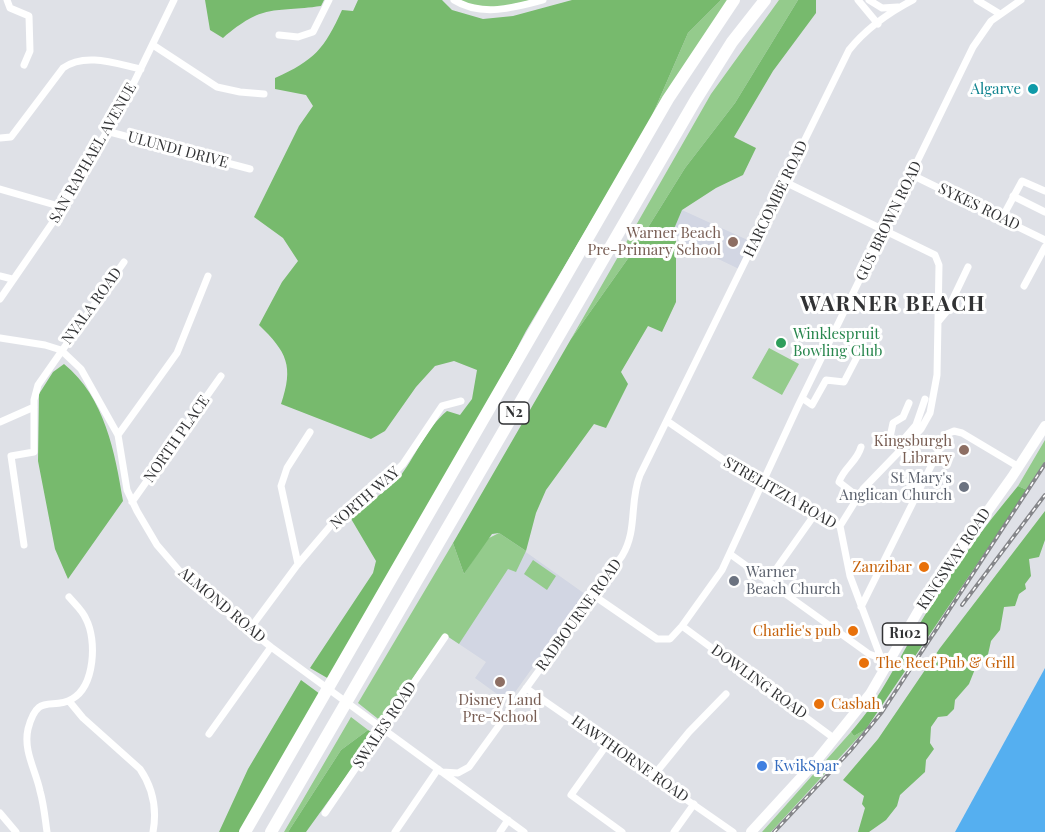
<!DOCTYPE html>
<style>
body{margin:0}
canvas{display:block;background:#dfe1e7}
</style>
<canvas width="1045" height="832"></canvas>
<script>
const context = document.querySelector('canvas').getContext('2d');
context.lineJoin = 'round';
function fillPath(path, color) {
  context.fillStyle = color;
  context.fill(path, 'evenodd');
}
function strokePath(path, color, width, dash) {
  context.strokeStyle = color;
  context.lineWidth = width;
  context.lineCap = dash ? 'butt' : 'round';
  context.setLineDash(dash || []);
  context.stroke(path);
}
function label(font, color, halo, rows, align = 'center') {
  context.font = font + ' "Playfair Display",serif';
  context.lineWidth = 6;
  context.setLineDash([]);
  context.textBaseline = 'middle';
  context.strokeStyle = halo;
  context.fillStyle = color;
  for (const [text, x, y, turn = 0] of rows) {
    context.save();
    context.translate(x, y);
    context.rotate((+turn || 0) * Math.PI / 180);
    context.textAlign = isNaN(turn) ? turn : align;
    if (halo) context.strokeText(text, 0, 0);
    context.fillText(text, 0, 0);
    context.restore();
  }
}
fillPath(new Path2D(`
 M682,210L752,242L739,269L671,236Z
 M499,533L585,594L508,702L475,678L486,662L444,634Z`), '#d2d6e3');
fillPath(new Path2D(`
 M460,0H531C509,6 481,13 460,0Z
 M721,0H729L648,125L688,33Z
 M779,0H798L735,103L685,168L634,250L571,339L711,94Z
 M769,348L799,364L782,395L752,378Z
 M1045,440V462L1027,490L1018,486Z
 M499,533L526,551L516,572L508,569L459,644L444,634L382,722L358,703L453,543L464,574L487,539Z
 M533,560L556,576L547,590L524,574Z
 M351,717L368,730L341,750L288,832H284Z
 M866,729L771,832H762L851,732L854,736Z`), '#94cb8c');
fillPath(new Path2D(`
 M205,0H324L321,6C272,13 264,3 223,38L210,30Z
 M358,0H442L452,10L483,19L513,16L572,0H721L688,33L648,125L526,331L496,388L329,679L310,668L373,573L376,561L350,517C365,504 385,493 398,479C415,458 426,428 447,411L460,415L472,399L477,370L454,361L435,366L416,387L385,431L371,439L281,404C294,366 287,352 259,325L282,282L298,261L283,238L254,217L299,126L313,106L306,95L275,89V78C315,60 324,49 342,10L353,11Z
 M798,0H816V13L773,71L734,137L756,148L743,175L716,188L682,210L671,236L676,239V302L662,332L648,326L621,372L628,384L606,428L594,424L546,490L536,513L526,551L499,533L492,534L464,574L453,543L571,339L634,250L685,168L735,103Z
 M64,364C105,397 115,453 123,501L68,579L55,549L38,461L39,394L53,372Z
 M1018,486L1027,490L866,729L854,736L851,732C881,698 898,659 922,620C950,573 983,528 1018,486Z
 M1045,511V540L1039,557L1029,559L1031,576L1025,584L1026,589L1019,594L1015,606L1004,607L1000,630L991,641L987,659L975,669L969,684L955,700L954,709L947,716L938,717L931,727L930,743L934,749L926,760L925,772L900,795L897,806L886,820L869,832H858L865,808L862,804L864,796L843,780L878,739L940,648Z
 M301,680L320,694L240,832H219L248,769Z
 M368,730L376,735L306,832H288L341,750Z`), '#77ba6d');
fillPath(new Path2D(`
 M1045,668V832H955Z`), '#55aff0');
strokePath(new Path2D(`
 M7,0L10,8L29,16L30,51L24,65
 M454,0C481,17 514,8 543,0
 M858,0L878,24
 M869,0L882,8L898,7
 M977,0L1000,14
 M279,35L298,37L313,32L329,0
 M153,45L217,87L240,92L264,94
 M106,131L250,169
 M0,138L11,137L63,68C85,52 117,64 141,69
 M912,175L1045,240
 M785,182L935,255L939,265L937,375L930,413L921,429L863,489L840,526
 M0,189L62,207
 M1013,196L1045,212
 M1002,218L1022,181L1045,191
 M0,276L12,279
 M1024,286L1045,247
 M0,299L55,219L125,101L174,0
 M938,322L947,311L968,267
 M0,338L45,345L61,350L81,369L118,435L127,490L137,511L157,545L189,582L271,647L524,832
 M802,398L812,405L826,380L844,382L857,357
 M667,421L760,485L840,526L850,576L881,658
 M0,422L34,407
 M118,435L177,353L208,276
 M897,447L916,425L925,399
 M901,449L889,442L893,423L903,417L909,403
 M857,496L839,482C844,467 857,462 861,447
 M132,502L221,376
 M24,545L11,456L34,452V400L38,385L124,262
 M730,554L869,654L883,659
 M298,564L281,486L287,468L310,432
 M767,582L815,514
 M593,595L657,639H670L682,626L722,570L798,406L973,47L991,21L1021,0
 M861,607L947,434L954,431L962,433L1019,467
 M682,626L835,739
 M249,630L298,564L338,517L385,482L403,464L442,406L461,401
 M526,688L733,832
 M69,701L83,718L140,769C153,788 157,810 153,832
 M209,734L271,647
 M608,743L571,795L622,832
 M442,772L458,773L469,767L622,556C638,530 629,502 640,475L849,50C865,30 890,12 913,0
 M654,775L689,732L726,694
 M0,813L16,832
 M325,813L445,637
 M47,832C45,818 44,805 40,791C36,771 23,751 28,729C38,691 52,711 72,699C95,686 97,640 86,619C83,611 75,604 69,597
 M395,832L438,769
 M500,832L508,820
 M674,832L694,804`), '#fff', 7);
strokePath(new Path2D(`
 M751,832L817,760L870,694L927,596L1012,477L1045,426`), '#fff', 10);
strokePath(new Path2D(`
 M245,832L668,99L734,0
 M271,832L695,101L732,42L765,0`), '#fff', 12);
const rail = new Path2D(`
 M962,605L1045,495
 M774,832L850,751L882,712L1045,464`);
strokePath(rail, '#85868a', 4);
strokePath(rail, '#fff', 1.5, [4.5]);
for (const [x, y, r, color] of [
 [1033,89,6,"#0f9aa8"],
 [733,242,6,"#8d6e63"],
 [781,343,6,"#2e9e5b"],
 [964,450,6,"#8d6e63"],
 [964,487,6,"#6b7280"],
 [924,567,6,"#e8710a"],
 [734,581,6,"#6b7280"],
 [853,631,6,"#e8710a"],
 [864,663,6,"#e8710a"],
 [500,682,6,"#8d6e63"],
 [819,704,6,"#e8710a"],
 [762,766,6,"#3f7fe0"]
]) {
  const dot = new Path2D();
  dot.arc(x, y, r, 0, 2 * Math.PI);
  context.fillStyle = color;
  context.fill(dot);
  strokePath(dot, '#fff', 2);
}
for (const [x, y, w] of [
 [514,413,30],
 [905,634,45]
]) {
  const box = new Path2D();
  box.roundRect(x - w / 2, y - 11, w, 22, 4.5);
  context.fillStyle = '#fff';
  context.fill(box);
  strokePath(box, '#313234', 1.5);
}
label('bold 14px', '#313234', null, [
 ["N2",514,413],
 ["R102",905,634]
]);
label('15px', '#0d838f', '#fff', [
 ["Algarve",1021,89]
], 'right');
label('15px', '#313234', '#fff', [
 ["ULUNDI DRIVE",178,150,15],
 ["SAN RAPHAEL AVENUE",93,153,-60],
 ["HARCOMBE ROAD",776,199,-64],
 ["SYKES ROAD",979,207,26],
 ["GUS BROWN ROAD",889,221,-64],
 ["NYALA ROAD",92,306,-54],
 ["NORTH PLACE",177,439,-55],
 ["STRELITZIA ROAD",780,493,30],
 ["NORTH WAY",365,498,-41],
 ["KINGSWAY ROAD",954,559,-56],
 ["ALMOND ROAD",222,605,40],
 ["RADBOURNE ROAD",579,615,-54],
 ["DOWLING ROAD",759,682,36],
 ["SWALES ROAD",385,725,-56],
 ["HAWTHORNE ROAD",630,759,35]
]);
label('15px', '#785e54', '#fff', [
 ["Warner Beach",721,233],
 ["Pre-Primary School",721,250],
 ["Kingsburgh",952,441],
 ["Library",952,458],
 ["Disney Land",500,700,"center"],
 ["Pre-School",500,717,"center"]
], 'right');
label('15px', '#27864d', '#fff', [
 ["Winklespruit",793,334],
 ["Bowling Club",793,351]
], 'left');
label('15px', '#5b616d', '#fff', [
 ["St Mary's",952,478],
 ["Anglican Church",952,495],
 ["Warner",746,572,"left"],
 ["Beach Church",746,589,"left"]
], 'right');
label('15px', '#c56008', '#fff', [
 ["Zanzibar",912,567],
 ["Charlie's pub",841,631],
 ["The Reef Pub & Grill",876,663,"left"],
 ["Casbah",831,704,"left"]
], 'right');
label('15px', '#366cbe', '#fff', [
 ["KwikSpar",774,766]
], 'left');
context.letterSpacing = '1.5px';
label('bold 21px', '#313234', '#fff', [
 ["WARNER BEACH",893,304]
]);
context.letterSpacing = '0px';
</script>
